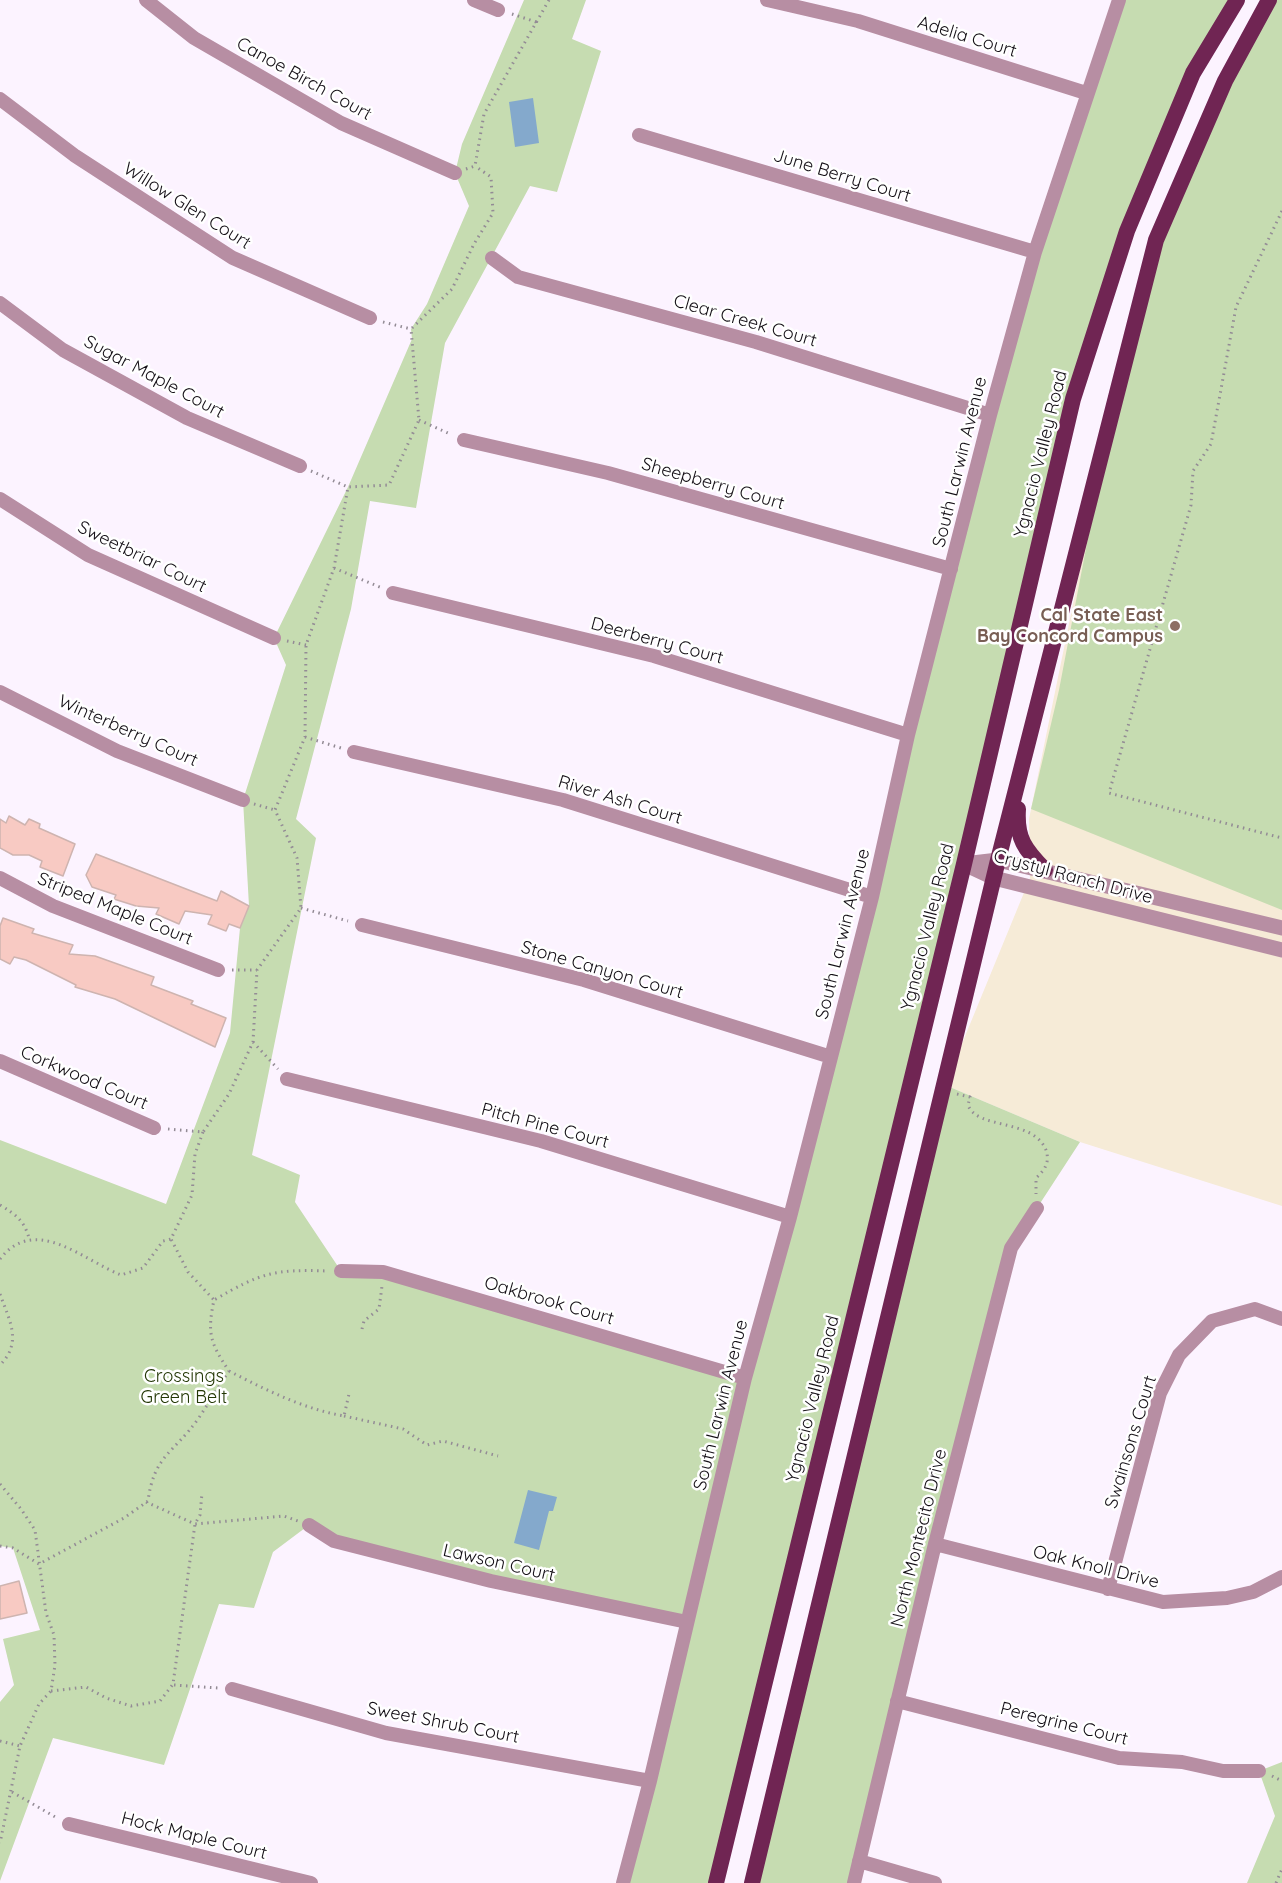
<!DOCTYPE html>
<style>
body{margin:0}
canvas{display:block;background:#fcf3ff}
</style>
<canvas width="1282" height="1883"></canvas>
<script>
const context = document.querySelector('canvas').getContext('2d');
context.lineJoin = 'round';
function fillPath(path, color) {
  context.fillStyle = color;
  context.fill(path, 'evenodd');
}
function strokePath(path, color, width, dash) {
  context.strokeStyle = color;
  context.lineWidth = width;
  context.lineCap = dash ? 'butt' : 'round';
  context.setLineDash(dash || []);
  context.stroke(path);
}
function label(font, color, halo, rows, align = 'center') {
  context.font = font + ' Quicksand,sans-serif';
  context.lineWidth = 5;
  context.setLineDash([]);
  context.textBaseline = 'middle';
  context.strokeStyle = halo;
  context.fillStyle = color;
  for (const [text, x, y, turn = 0] of rows) {
    context.save();
    context.translate(x, y);
    context.rotate((+turn || 0) * Math.PI / 180);
    context.textAlign = isNaN(turn) ? turn : align;
    if (halo) context.strokeText(text, 0, 0);
    context.fillText(text, 0, 0);
    context.restore();
  }
}
fillPath(new Path2D(`
 M1282,0V1206L1080,1142L945,1085L1030,878L1029,819L1108,433Z`), '#f6ebd7');
fillPath(new Path2D(`
 M524,0H586L572,39L601,51L557,192L530,186L445,343L416,508L370,501L351,609L296,819L316,838L252,1155L300,1175L295,1202L341,1271L383,1272L744,1377L990,415L1119,0H1237L1193,73L1073,399L716,1883H623L686,1622L334,1541L309,1525L273,1552L254,1608L219,1604L164,1765L53,1738L0,1881V1702L14,1685L3,1639L40,1630L13,1548L0,1546V1140L166,1204L230,1033L240,928L249,906L243,800L286,665L274,638L348,487L412,339L411,329L427,304L469,206L455,173L462,144Z
 M1269,0H1282V910L1031,809L1059,690L1108,433L1156,240Z
 M945,1085L1080,1142L1011,1248L854,1883H752Z
 M1282,1762V1883H1247L1275,1816L1259,1771Z`), '#c6dcb1');
fillPath(new Path2D(`
 M533,98L539,143L515,147L509,102Z
 M528,1490L557,1497L553,1511H549L539,1550L514,1543Z`), '#84a9cc');
const building = new Path2D(`
 M9,816L25,825L29,819L40,824L39,828L75,844L63,876L40,867L42,861L29,855H13L0,848V819L6,823Z
 M96,854L217,901L221,891L249,906L240,928L229,924L226,931L208,924L212,915L185,911L179,924L156,914L159,908L136,906L114,899L116,895L92,887L86,875Z
 M3,918L34,929L32,933L73,945L69,954L95,956L154,977L151,985L193,1001L191,1004L226,1018L215,1047L115,999L75,987L76,985L26,960L14,957L10,964L0,959V926Z
 M19,1581L27,1613L0,1619V1586Z`);
fillPath(building, '#f8cac3');
strokePath(building, '#ceb4b0', 1.5);
strokePath(new Path2D(`
 M512,14L536,22
 M466,169L475,166L484,114L549,0
 M1282,211L1236,307L1211,444L1193,471L1191,505L1109,793L1282,838
 M383,322L411,329
 M419,420L450,434
 M311,471L348,487
 M334,568L382,588
 M287,641L306,645
 M305,737L341,748
 M254,804L275,810
 M301,908L348,921
 M232,970H257
 M253,1042L278,1069
 M957,1094L970,1097L968,1105C977,1130 1033,1118 1046,1150C1050,1162 1045,1170 1036,1178V1194
 M168,1129L203,1132L229,1094L253,1042L257,970L301,908L297,858L275,810L305,737L306,645L334,568L348,487L389,485L419,420L411,329L452,289L474,244L493,213L491,177L475,166
 M203,1132L195,1154L192,1195L171,1239L188,1272L214,1300
 M0,1205C15,1214 24,1220 29,1238
 M0,1259C35,1214 83,1260 121,1275L143,1268L163,1241L171,1239
 M0,1294C9,1320 23,1342 0,1365
 M362,1329L364,1321L379,1309L382,1286
 M229,1371C266,1390 304,1409 344,1416L349,1394
 M344,1416L403,1429L427,1445L443,1441L498,1456
 M0,1484L21,1509L35,1530L46,1613L54,1635L55,1665L51,1691L39,1704L20,1746L0,1843
 M146,1502L195,1524L284,1516L298,1521
 M0,1546L13,1548L39,1564L124,1518L148,1501C154,1455 174,1453 198,1419C209,1403 218,1387 229,1371C210,1343 207,1333 214,1300C261,1273 273,1269 328,1271
 M174,1685L218,1688
 M51,1691L86,1687L106,1698L131,1706L160,1701L173,1684L195,1524L200,1515L202,1493
 M0,1741L20,1746
 M1272,1776L1282,1781
 M12,1792L57,1818
 M1276,1883L1282,1869`), '#938b95', 3, [1.5, 4.5]);
strokePath(new Path2D(`
 M146,0L194,38L341,123L455,173
 M474,0L498,10
 M767,0L858,21L1086,93
 M0,99L74,155L233,258L370,318
 M639,135L1035,252
 M492,258L518,277L756,342L990,415
 M0,303L63,350L187,418L300,466
 M464,440L608,473L951,569
 M0,499L88,555L274,638
 M393,593L654,656L908,735
 M0,692L117,751L243,800
 M354,752L563,800L872,897
 M0,878L53,906L218,970
 M362,925L584,980L831,1057
 M0,1061L154,1128
 M287,1079L541,1141L790,1217
 M341,1271L383,1272L745,1378
 M309,1525L334,1541L491,1581L687,1622
 M935,1544L1163,1602L1227,1598L1253,1592L1282,1577
 M1108,1589L1160,1393L1179,1355L1212,1321L1255,1309L1282,1319
 M232,1689L386,1733L650,1781
 M897,1701L1119,1758L1182,1762L1223,1771H1259
 M69,1824L311,1883
 M859,1861L935,1883
 M623,1883L650,1781L745,1378L790,1217L872,897L908,735L990,415L1035,252L1119,0
 M854,1883L935,1544L1011,1248L1037,1208`), '#b78ea3', 14);
strokePath(new Path2D(`
 M964,864L994,878L1282,950
 M964,864L998,860L1282,928`), '#b78ea3', 15);
strokePath(new Path2D(`
 M1018,809C1016,838 1025,850 1045,870
 M716,1883L964,864L1073,399L1127,231L1193,73L1237,0
 M752,1883L998,860L1156,240L1225,81L1269,0`), '#702553', 16);
for (const [x, y, r, color] of [
 [1175,626,6,"#8d6e63"]
]) {
  const dot = new Path2D();
  dot.arc(x, y, r, 0, 2 * Math.PI);
  context.fillStyle = color;
  context.fill(dot);
  strokePath(dot, '#fff', 2);
}
label('18px', '#130e15', '#fff', [
 ["Adelia Court",967,37,17],
 ["Canoe Birch Court",304,79,29],
 ["June Berry Court",842,176,17],
 ["Willow Glen Court",187,206,32],
 ["Clear Creek Court",745,321,16],
 ["Sugar Maple Court",154,377,28],
 ["Ygnacio Valley Road",1041,454,-76],
 ["South Larwin Avenue",960,462,-76],
 ["Sheepberry Court",713,484,16],
 ["Sweetbriar Court",142,557,26],
 ["Deerberry Court",657,641,15],
 ["Winterberry Court",128,731,24],
 ["River Ash Court",620,800,17],
 ["Crystyl Ranch Drive",1073,877,15],
 ["Striped Maple Court",115,909,22],
 ["Ygnacio Valley Road",928,927,-76],
 ["South Larwin Avenue",843,934,-76],
 ["Stone Canyon Court",602,970,16],
 ["Corkwood Court",84,1078,23],
 ["Pitch Pine Court",545,1126,15],
 ["Oakbrook Court",549,1301,16],
 ["Ygnacio Valley Road",813,1399,-76],
 ["South Larwin Avenue",721,1405,-76],
 ["Swainsons Court",1131,1442,-73],
 ["North Montecito Drive",919,1538,-76],
 ["Lawson Court",499,1563,13],
 ["Oak Knoll Drive",1096,1567,14],
 ["Sweet Shrub Court",443,1723,11],
 ["Peregrine Court",1064,1724,14],
 ["Hock Maple Court",194,1836,14]
]);
label('bold 18px', '#785e54', '#fff', [
 ["Cal State East",1163,616],
 ["Bay Concord Campus",1163,637]
], 'right');
label('18px', '#233705', '#fff', [
 ["Crossings",184,1377],
 ["Green Belt",184,1398]
]);
</script>
